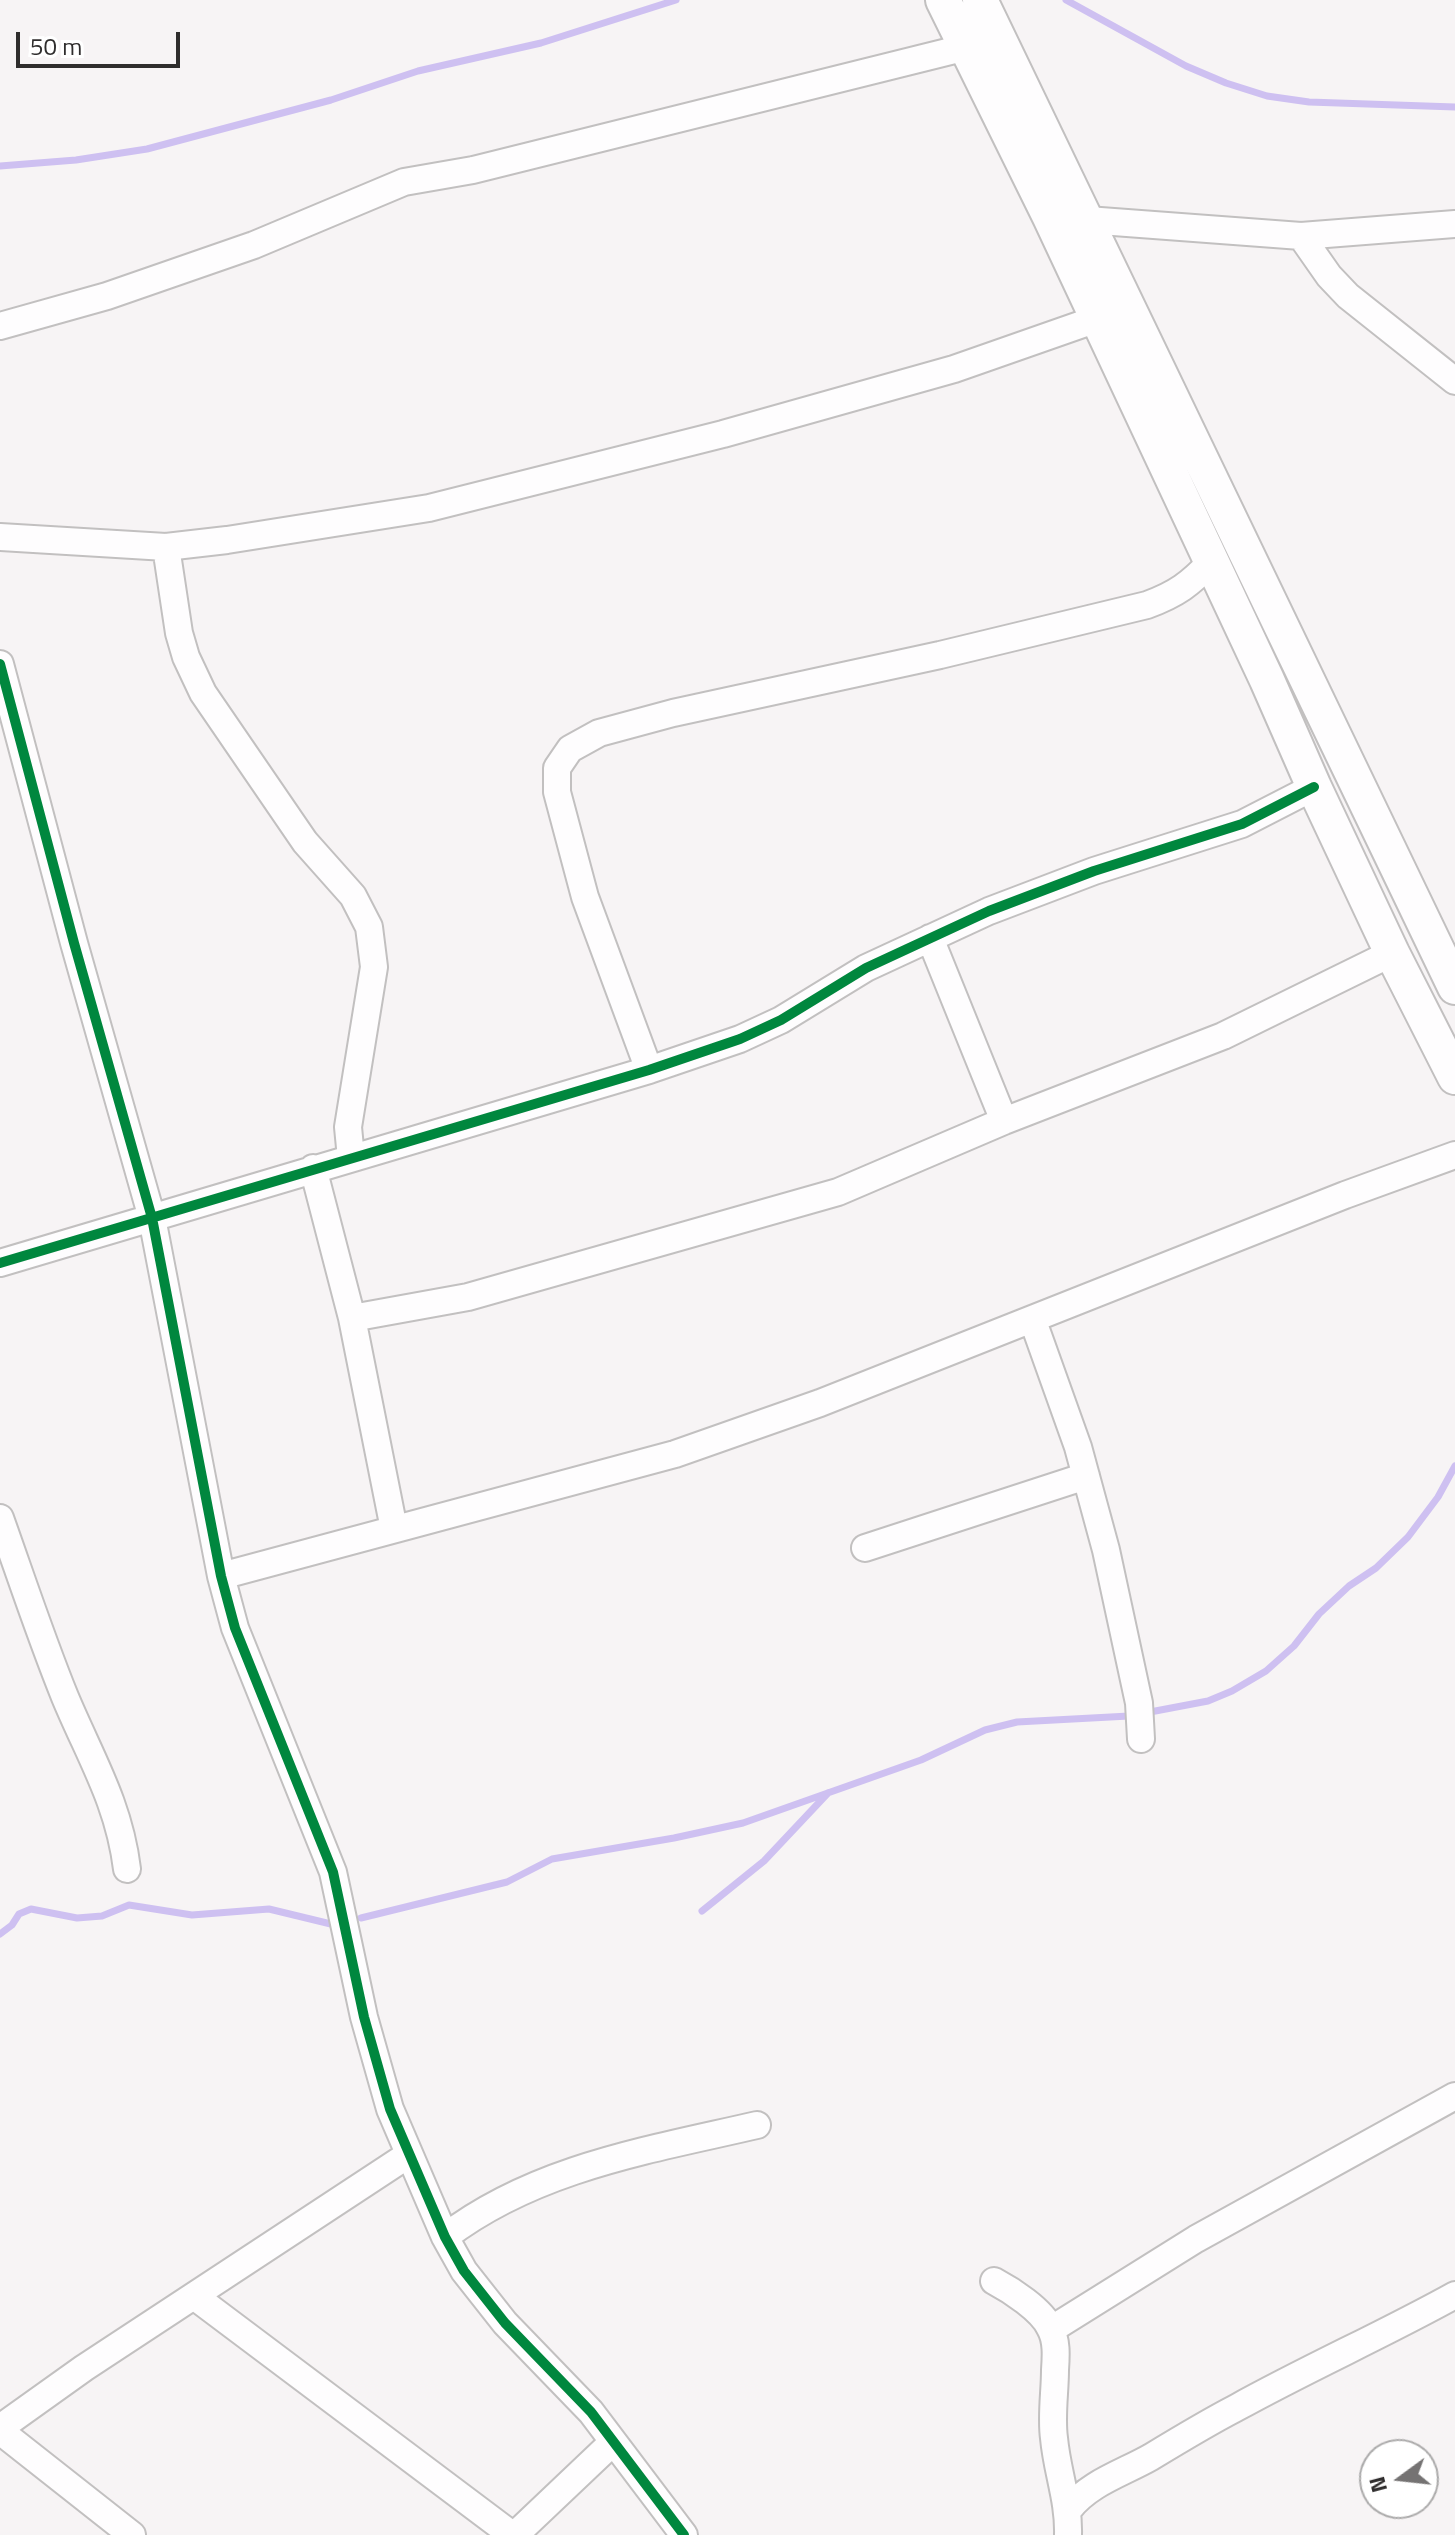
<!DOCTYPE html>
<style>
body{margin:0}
#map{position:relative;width:1455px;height:2535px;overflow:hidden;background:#f7f4f5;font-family:"Titillium Web",sans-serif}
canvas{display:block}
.north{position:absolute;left:1359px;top:2439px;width:80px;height:80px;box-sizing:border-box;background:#fff;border:2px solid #acabab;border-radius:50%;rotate:255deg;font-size:22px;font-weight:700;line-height:32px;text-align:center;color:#2f2d2d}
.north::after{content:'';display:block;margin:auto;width:28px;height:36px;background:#757373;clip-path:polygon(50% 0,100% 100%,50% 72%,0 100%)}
.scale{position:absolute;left:16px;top:32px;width:164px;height:36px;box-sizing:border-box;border:4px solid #2f2d2d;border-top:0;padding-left:10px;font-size:24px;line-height:28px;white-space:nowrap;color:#2f2d2d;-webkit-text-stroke:6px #fff;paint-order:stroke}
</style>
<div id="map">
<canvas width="1455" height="2535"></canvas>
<div class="north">N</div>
<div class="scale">50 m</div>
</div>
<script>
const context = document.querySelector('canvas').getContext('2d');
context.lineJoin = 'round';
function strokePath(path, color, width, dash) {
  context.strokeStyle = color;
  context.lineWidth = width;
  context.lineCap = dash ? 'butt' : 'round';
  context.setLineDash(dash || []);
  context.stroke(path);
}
strokePath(new Path2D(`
 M1066,0L1186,66L1226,83L1267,96L1309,102L1455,107
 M0,166L76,160L147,149L331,100L418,71L541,43L676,0
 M702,1911L764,1861L828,1793
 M361,1918L507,1882L552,1859L674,1838L743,1823L921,1760L985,1730L1017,1722L1129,1716L1208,1701L1232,1691L1266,1671L1294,1646L1319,1614L1349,1586L1376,1568L1408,1537L1438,1497L1455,1466
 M0,1934L12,1925L19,1914L31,1909L77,1918L102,1916L129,1905L192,1915L269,1909L335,1925`), '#cec0f1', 7);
const minor = new Path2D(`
 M1087,220L1301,236L1455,224
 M1301,236L1329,276L1348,296L1455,381
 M0,326L107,296L254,245L404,182L473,170L967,47
 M0,537L166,547L227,540L429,508L723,434L954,369L1114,313
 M166,547L179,633L186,657L203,693L305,842L353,896L369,927L374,967L348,1127L351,1158
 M0,664L74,943L152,1218L221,1576L235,1628L333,1872L364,2017L390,2109L445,2237L464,2271L505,2323L591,2412L684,2535
 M930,938L1004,1121
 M649,1070L585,897L557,792V768L570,749L599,733L673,713L940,655L1147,605C1177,594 1190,584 1212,561
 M313,1168L352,1318L394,1529
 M0,1263L649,1070L740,1039L781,1020L866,968L989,911L1094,871L1242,824L1314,787
 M352,1318L468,1297L838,1192L1004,1121L1223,1036L1392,953
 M1033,1321L1078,1447L1106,1550L1139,1703L1141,1739
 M0,1518C21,1577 41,1638 65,1697C90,1757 119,1803 127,1869
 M865,1548L1086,1476
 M221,1576L675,1454L820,1403L1345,1195L1455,1155
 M445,2237C535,2168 649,2150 757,2125
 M994,2281C1011,2290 1042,2310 1050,2328C1057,2340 1056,2356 1055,2370C1055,2392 1051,2416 1054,2438C1057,2472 1069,2500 1068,2535
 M194,2296L512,2535
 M1052,2329L1196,2239L1455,2096
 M0,2428L84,2368L408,2155
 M0,2431L132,2535
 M1069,2509C1089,2483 1123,2473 1151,2457C1179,2440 1207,2423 1236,2408C1308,2368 1383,2335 1455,2295
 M515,2535L613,2442`);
const major = new Path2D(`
 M943,0L1050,217L1267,680L1314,787L1392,953L1455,1077
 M980,0L1455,987`);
strokePath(minor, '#c2c0c0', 30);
strokePath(major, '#c2c0c0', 38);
strokePath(minor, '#fefdfe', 26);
strokePath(major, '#fefdfe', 34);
strokePath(new Path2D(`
 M0,664L74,943L152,1218L221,1576L235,1628L333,1872L364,2017L390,2109L445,2237L464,2271L505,2323L591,2412L684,2535
 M0,1263L649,1070L740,1039L781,1020L866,968L989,911L1094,871L1242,824L1314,787`), '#00873e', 10);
</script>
